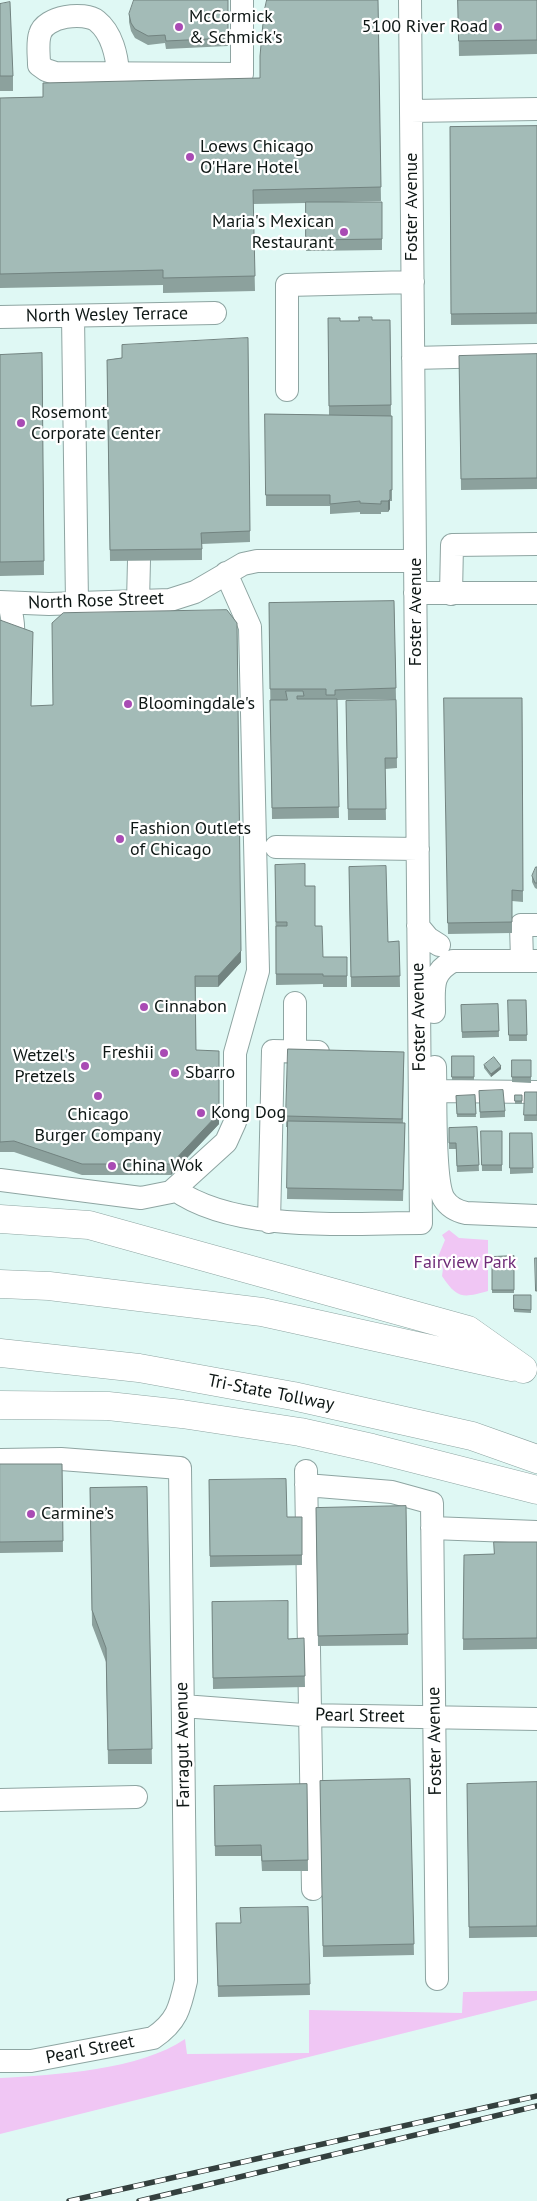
<!DOCTYPE html>
<meta charset="utf-8">
<style>
body{margin:0}
canvas{display:block;background:#dff8f4}
</style>
<canvas width="537" height="2201"></canvas>
<script>
const context = document.querySelector('canvas').getContext('2d');
context.lineJoin = 'round';
function fillPath(path, color) {
  context.fillStyle = color;
  context.fill(path, 'evenodd');
}
function strokePath(path, color, width, dash) {
  context.strokeStyle = color;
  context.lineWidth = width;
  context.lineCap = dash ? 'butt' : 'round';
  context.setLineDash(dash || []);
  context.stroke(path);
}
function label(font, color, halo, rows, align = 'center') {
  context.font = font + ' "PT Sans",sans-serif';
  context.lineWidth = 4.5;
  context.setLineDash([]);
  context.textBaseline = 'middle';
  context.strokeStyle = halo;
  context.fillStyle = color;
  for (const [text, x, y, turn = 0] of rows) {
    context.save();
    context.translate(x, y);
    context.rotate((+turn || 0) * Math.PI / 180);
    context.textAlign = isNaN(turn) ? turn : align;
    if (halo) context.strokeText(text, 0, 0);
    context.fillText(text, 0, 0);
    context.restore();
  }
}
fillPath(new Path2D(`
 M449,1230L459,1238L488,1240V1291C463,1298 457,1299 442,1276L443,1269L438,1257L445,1240L442,1235Z
 M537,1991V2000L0,2134V2078C55,2075 140,2070 185,2039L187,2054L309,2053V2010L462,2013L463,1992Z`), '#f0c6f4');
const minor = new Path2D(`
 M118,73C117,56 112,33 97,21C84,11 45,16 40,34C37,43 39,55 39,65L46,70L55,73L242,74V0
 M411,111L537,109
 M73,316L77,603
 M0,317L215,313
 M413,358L537,355
 M287,390V285L413,282
 M415,593H537
 M451,594L452,545L537,544
 M0,602L49,604L170,600L195,592L243,564L257,561H415
 M138,602L139,560
 M9,604C15,625 14,635 10,656
 M276,847L418,849
 M418,926L428,938L439,945
 M522,960L521,925H537
 M434,1012C434,989 430,973 453,961H537
 M295,1051V1003
 M435,1067C436,1093 433,1181 444,1199C449,1207 457,1211 466,1213L537,1216
 M436,1091L537,1092
 M0,1180L141,1198L171,1192L226,1142L235,1122V1053L258,971L250,627L226,573
 M174,1189C235,1233 348,1223 421,1223L410,0
 M269,1222L273,1051L318,1052
 M0,1460L61,1459L180,1468L186,1981C180,2008 177,2022 153,2038L31,2061H0
 M306,1471L313,1889
 M306,1485L392,1492L432,1503L437,1979
 M432,1528L537,1532
 M183,1706L303,1715L537,1719
 M0,1800L136,1797`);
const highway = new Path2D(`
 M0,1219L89,1225L468,1330L523,1369
 M0,1284L49,1286L262,1312L512,1367
 M0,1353L139,1368L293,1396L472,1436L537,1459
 M0,1405L108,1406L182,1414L300,1432L372,1448L537,1490`);
strokePath(minor, '#8ea5a2', 24);
strokePath(highway, '#8ea5a2', 29);
strokePath(minor, '#fff', 22);
strokePath(highway, '#fff', 28);
const rail = new Path2D(`
 M69,2201L537,2096
 M139,2201L537,2106`);
strokePath(rail, '#34403e', 5.5);
strokePath(rail, '#fff', 4, [11]);
fillPath(new Path2D(`
 M228,0V46L166,49L165,43L148,45L135,38L131,31L129,22V14Z
 M378,0L381,201L338,202H382V250L306,251V203L253,204L255,291L163,293V285L0,288V98L43,97L260,78Z
 M458,0H537V54L459,56Z
 M0,4L13,76V91H0Z
 M537,126V324L451,325L450,127Z
 M328,318L340,321L390,320L391,416H373H392V501H390V509L388,512H381V514H360V512L330,514V506H266L265,414L329,415Z
 M248,338L250,542L202,544V560L110,561L107,360Z
 M42,353L44,575L0,576V355Z
 M537,354V489L461,490L459,356Z
 M394,601L396,699L337,700L339,818L272,819L269,603Z
 M0,620L31,706L241,962L218,987H196V1050L219,1124L171,1175H82L14,1152H0Z
 M444,698H522L523,902L512,901V933L448,934Z
 M396,700L397,768L385,769L386,820H348L346,701Z
 M275,865L315,926L323,957H347V987H323V984L276,985Z
 M349,867L388,942L399,941L400,987H351Z
 M537,867V889L535,888L532,882V876Z
 M508,1000H526L527,1041H509Z
 M498,1004L499,1037L462,1038L461,1005Z
 M288,1049L404,1052L403,1123H405L403,1201L287,1199L288,1127H286Z
 M452,1056H474V1080H452Z
 M512,1060H531V1083L512,1082Z
 M484,1065L501,1069L491,1077L484,1068Z
 M479,1091L505,1111V1117L480,1118Z
 M525,1092H537V1121H524Z
 M475,1095L476,1117H457L456,1096Z
 M515,1095H522V1104H515Z
 M477,1127L479,1171L457,1172L456,1149H449V1128Z
 M481,1131H502V1171H482Z
 M510,1133H532L533,1173L510,1174Z
 M514,1256V1293H492V1257Z
 M514,1295H531V1313L514,1312Z
 M0,1464H62L63,1552L0,1553Z
 M209,1480L287,1517H302V1565L210,1567Z
 M147,1487L152,1764H108L106,1662L92,1625L90,1488Z
 M406,1506L408,1645L318,1646L316,1508Z
 M537,1542V1649L463,1650L464,1555L494,1554Z
 M212,1602L288,1639L304,1638L305,1687L213,1689Z
 M410,1779L414,1955L323,1957L320,1781Z
 M537,1782V1937L469,1938L467,1784Z
 M307,1784L308,1871H262L261,1856H215L214,1786Z
 M308,1907L310,1995L218,1997L216,1923H240Z`), '#8ca19d');
fillPath(new Path2D(`
 M390,490V509L388,512V501Z
 M241,951V962L218,987V976Z
 M501,1066V1069L491,1077V1074Z
 M219,1113V1124L171,1175V1164Z`), '#728380');
const building = new Path2D(`
 M134,0H228V38L166,41L165,35L148,36L135,29L131,23L129,14Z
 M267,0H378L381,187L253,190L255,276L163,278V270L0,274V98L43,97V83L260,78V56L264,12Z
 M458,0H537V40L459,41Z
 M10,2L13,76H0V4Z
 M537,126V313L451,314L450,127Z
 M306,202H382V239L306,240Z
 M359,317H372V320H390L391,405L329,406L328,318H340V321H359Z
 M248,338L250,531L201,533L202,549L110,550L107,360L122,358V345Z
 M42,353L44,561L0,562V355Z
 M537,354V478L461,479L459,356Z
 M265,414L392,416V490H390V499L388,501H381V504L360,503V501L330,504V495H266Z
 M394,601L396,688L335,690V695H326V689H270L269,603Z
 M227,610L237,623L241,951L218,976H195L196,1050L219,1051V1113L171,1164H82L14,1141L0,1142V620L33,632L31,706L53,705L52,623L63,613Z
 M286,691H303L304,696H297V699H337L339,807L272,808L270,700H287Z
 M444,698H522L523,891L512,890V922L448,923Z
 M396,700L397,758H385L386,809H348L346,701Z
 M305,864V886H315V926H322L323,957H347V976H323V974H276V926H287V922H276L275,865Z
 M386,866L388,942L399,941L400,976L351,977L349,867Z
 M536,867H537V883H535L532,876Z
 M508,1000H526L527,1035H509Z
 M498,1004L499,1031L462,1032L461,1005Z
 M288,1049L404,1052L402,1119L286,1116Z
 M452,1056H474V1077H452Z
 M494,1057L501,1066L491,1074L484,1065Z
 M512,1060H531V1077H512Z
 M503,1090L505,1111L480,1112L479,1091Z
 M525,1092H537V1115H524Z
 M475,1095L476,1114H457L456,1096Z
 M515,1095H522V1101H515Z
 M288,1121L405,1123L403,1190L287,1188Z
 M477,1127L479,1165L457,1166L456,1143H449V1128Z
 M481,1131H502V1165H482Z
 M510,1133H532L533,1168H510Z
 M514,1256V1290H492V1257Z
 M535,1258H537V1291H536Z
 M514,1295H531V1310L514,1309Z
 M0,1464H62L63,1541L0,1542Z
 M286,1479L287,1517H302V1555L210,1556L209,1480Z
 M147,1487L152,1749L108,1750L106,1648L92,1610L90,1488Z
 M406,1506L408,1634L318,1636L316,1508Z
 M494,1542H537V1638L463,1639L464,1555L494,1554Z
 M288,1601V1639L304,1638L305,1676L213,1678L212,1602Z
 M410,1779L414,1944L323,1946L320,1781Z
 M537,1782V1926L469,1927L467,1784Z
 M307,1784L308,1860L262,1861L261,1845L215,1846L214,1786Z
 M308,1907L310,1984L218,1986L216,1923H241L240,1908Z`);
fillPath(building, '#a3bbb7');
strokePath(building, '#728380', 1);
for (const [x, y, r, color] of [
 [179,27,5,"#a94bb4"],
 [498,27,5,"#a94bb4"],
 [190,157,5,"#a94bb4"],
 [344,232,5,"#a94bb4"],
 [21,423,5,"#a94bb4"],
 [128,704,5,"#a94bb4"],
 [120,839,5,"#a94bb4"],
 [144,1007,5,"#a94bb4"],
 [164,1053,5,"#a94bb4"],
 [85,1066,5,"#a94bb4"],
 [175,1073,5,"#a94bb4"],
 [98,1096,5,"#a94bb4"],
 [201,1113,5,"#a94bb4"],
 [112,1166,5,"#a94bb4"],
 [31,1514,5,"#a94bb4"]
]) {
  const dot = new Path2D();
  dot.arc(x, y, r, 0, 2 * Math.PI);
  context.fillStyle = color;
  context.fill(dot);
  strokePath(dot, '#fff', 2);
}
label('18px', '#0e1715', '#fff', [
 ["McCormick",189,17],
 ["& Schmick's",189,38],
 ["5100 River Road",488,27,"right"],
 ["Loews Chicago",200,147],
 ["O'Hare Hotel",200,168],
 ["Maria's Mexican",334,222,"right"],
 ["Restaurant",334,243,"right"],
 ["Rosemont",31,413],
 ["Corporate Center",31,434],
 ["Bloomingdale's",138,704],
 ["Fashion Outlets",130,829],
 ["of Chicago",130,850],
 ["Cinnabon",154,1007],
 ["Freshii",154,1053,"right"],
 ["Wetzel's",75,1056,"right"],
 ["Pretzels",75,1077,"right"],
 ["Sbarro",185,1073],
 ["Kong Dog",211,1113],
 ["Chicago",98,1115,"center"],
 ["Burger Company",98,1136,"center"],
 ["China Wok",122,1166],
 ["Carmine’s",41,1514]
], 'left');
label('18px', '#0e1715', '#fff', [
 ["Foster Avenue",412,207,-90],
 ["North Wesley Terrace",107,315,-1],
 ["North Rose Street",96,601,-2],
 ["Foster Avenue",416,612,-90],
 ["Foster Avenue",419,1017,-91],
 ["Tri-State Tollway",271,1393,11],
 ["Pearl Street",360,1716,1],
 ["Foster Avenue",435,1741,-91],
 ["Farragut Avenue",183,1745,-91],
 ["Pearl Street",90,2050,-11]
]);
label('18px', '#6f2b78', '#fff', [
 ["Fairview Park",465,1263]
]);
</script>
